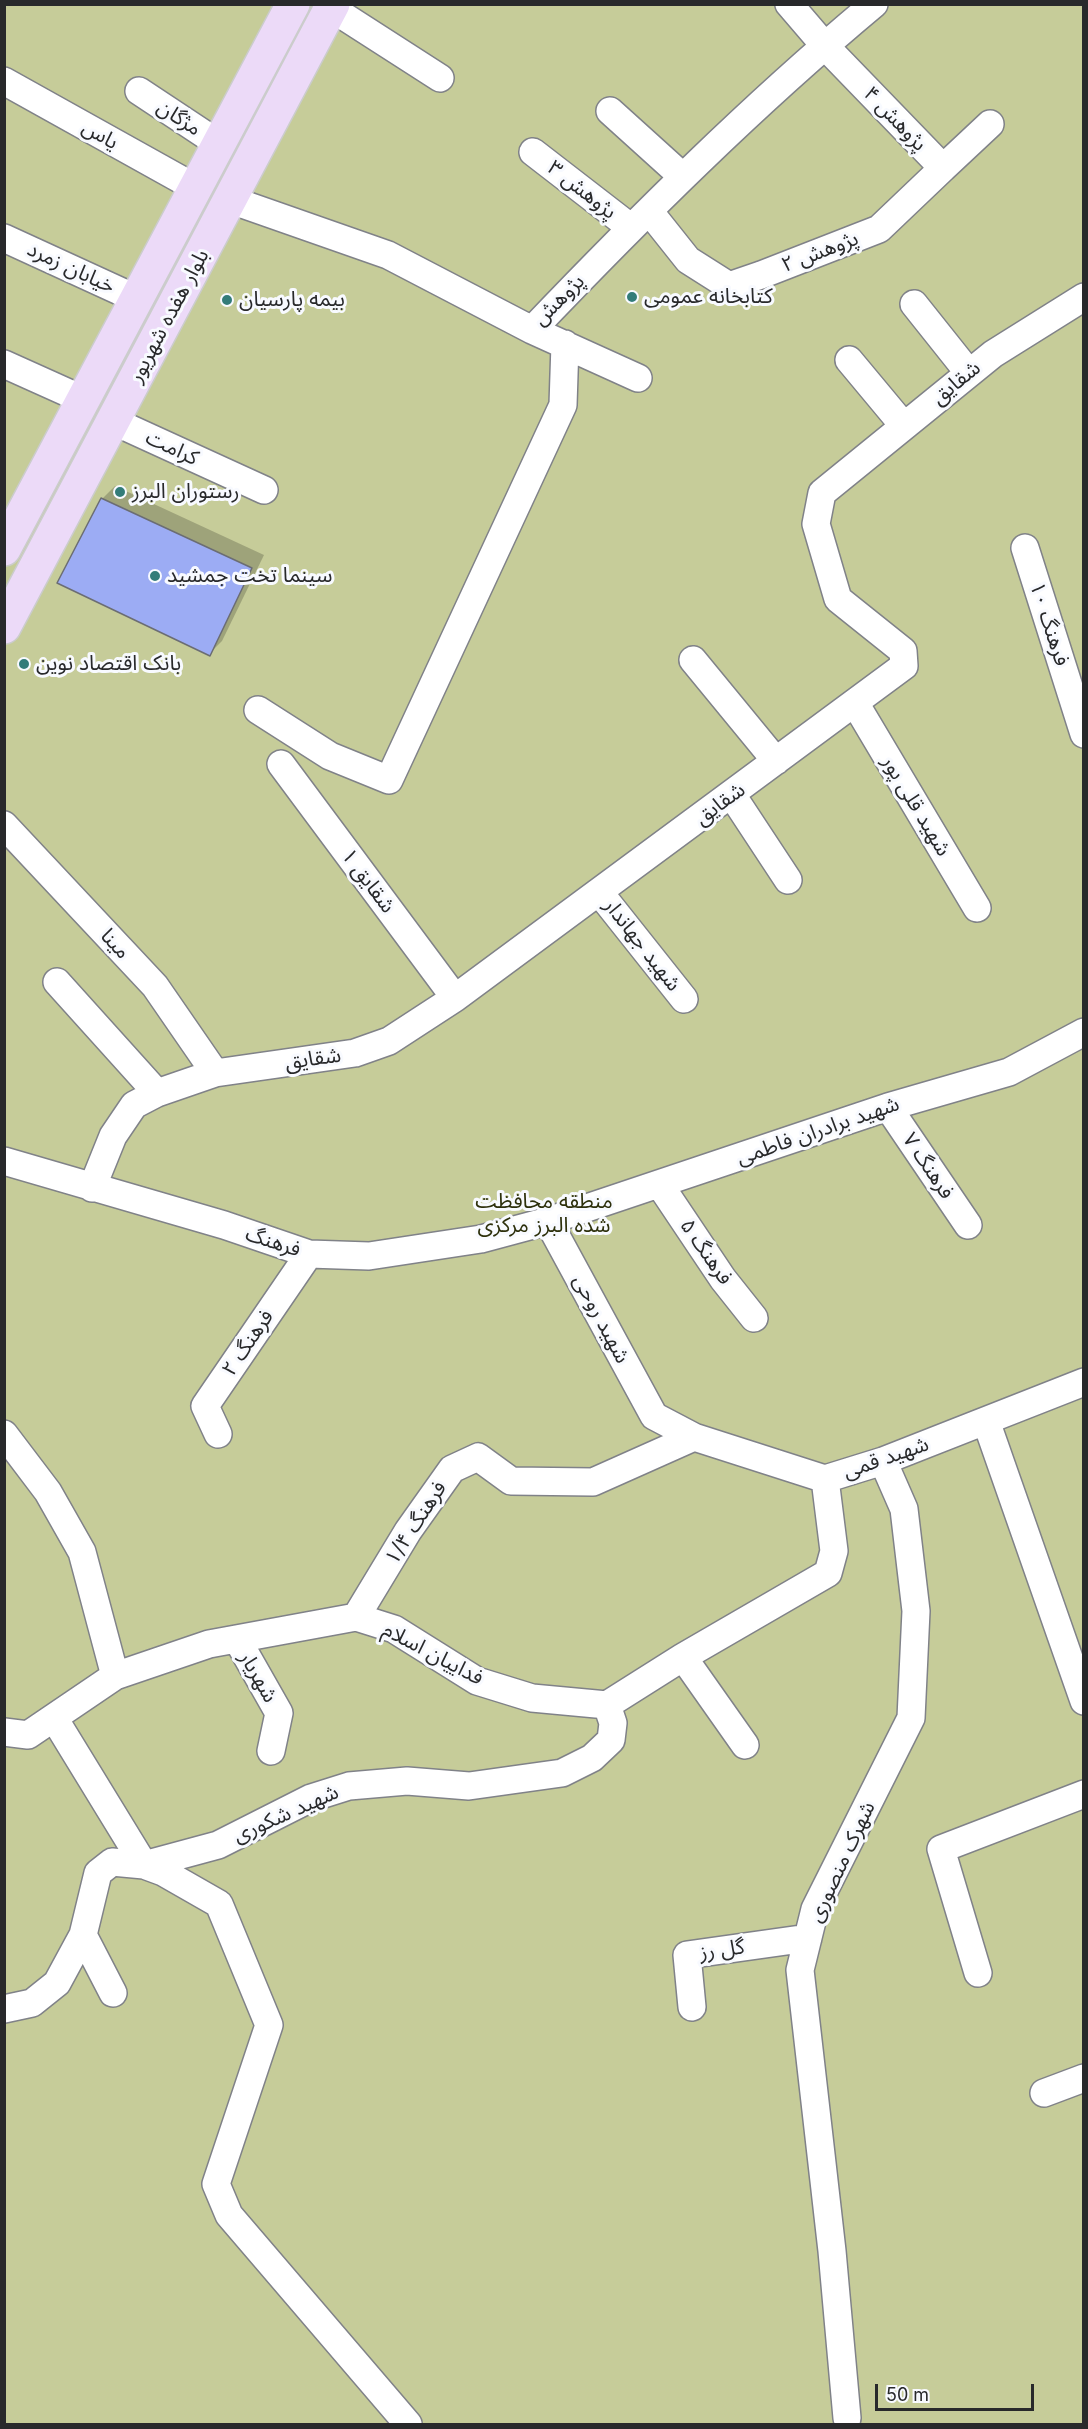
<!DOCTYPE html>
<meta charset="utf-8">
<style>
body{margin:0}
#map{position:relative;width:1088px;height:2429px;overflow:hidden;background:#eaecf3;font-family:Inter,sans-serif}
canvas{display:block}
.frame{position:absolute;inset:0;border:6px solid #28292b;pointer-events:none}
.scale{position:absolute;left:875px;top:2384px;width:159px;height:27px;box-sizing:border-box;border:3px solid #28292b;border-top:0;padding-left:8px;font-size:18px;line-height:21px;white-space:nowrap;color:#28292b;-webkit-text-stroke:4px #f8faff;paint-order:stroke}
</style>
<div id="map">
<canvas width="1088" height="2429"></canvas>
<div class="frame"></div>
<div class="scale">50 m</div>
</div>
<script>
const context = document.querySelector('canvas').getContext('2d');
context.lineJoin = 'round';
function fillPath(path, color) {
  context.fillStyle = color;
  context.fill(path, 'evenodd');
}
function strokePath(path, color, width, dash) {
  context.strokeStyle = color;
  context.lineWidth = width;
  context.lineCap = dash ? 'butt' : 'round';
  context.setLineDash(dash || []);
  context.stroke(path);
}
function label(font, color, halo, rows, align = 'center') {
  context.font = font + ' Inter,"Noto Sans Arabic",sans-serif';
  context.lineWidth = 6;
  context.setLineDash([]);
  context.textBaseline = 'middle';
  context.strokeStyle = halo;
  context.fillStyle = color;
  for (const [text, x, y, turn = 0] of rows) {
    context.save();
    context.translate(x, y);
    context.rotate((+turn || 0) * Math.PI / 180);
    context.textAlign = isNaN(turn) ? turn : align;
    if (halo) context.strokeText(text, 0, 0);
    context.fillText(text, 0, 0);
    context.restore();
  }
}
fillPath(new Path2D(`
 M5,5H1083V2424H5Z`), '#c6cc99');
fillPath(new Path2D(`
 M115,486L264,555L222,641L209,654L102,499Z`), '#0003');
const building = new Path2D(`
 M101,498L252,568L210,656L57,583Z`);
fillPath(building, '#9cacf4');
strokePath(building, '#6b6d73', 1.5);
const minor = new Path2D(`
 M331,8L440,78
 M4,81L196,188
 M139,91L219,144
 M610,111L683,177
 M533,152L630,227
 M943,168L990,124
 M231,200L388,255L532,330L638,378
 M649,211L688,260L729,286L761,275L879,229L943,168L825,46L789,4
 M4,238L137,299
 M914,304L969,373
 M532,330C641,216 753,105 874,4
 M849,360L904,426
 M4,364L84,400
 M113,421L264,490
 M1025,548L1084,734
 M693,660L776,761
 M855,703L977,908
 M258,710L330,756L389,780L563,405L565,344
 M281,764L455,998
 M732,795L788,880
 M4,825L155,986L215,1073
 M599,892L684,999
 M57,982L157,1093
 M888,1107L968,1225
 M4,1161L224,1225L309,1254L369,1256L481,1239L548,1221L888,1107L1009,1072L1084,1032
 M660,1185L723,1279L754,1318
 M92,1188L113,1136L134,1105L157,1093L215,1073L355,1053L389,1041L455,998L904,666L903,651L838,599L816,524L822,493L993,354L1084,297
 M548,1221L654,1416L694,1437L825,1479L883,1461L1084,1382
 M986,1421L1084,1701
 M4,1434L48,1492L82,1552L115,1676
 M218,1434L205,1406L309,1254
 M356,1617L408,1531L452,1469L478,1457L511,1481L593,1482L694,1437
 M237,1639L279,1713L271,1751
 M683,1657L745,1745
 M54,1718L144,1865L163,1872L219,1904L269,2025L216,2184L229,2215L408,2424
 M4,1732L28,1735L115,1676L209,1644L356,1617L394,1629L477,1681L532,1698L607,1705L683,1657L828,1573L834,1551L825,1479
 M83,1935L113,1993
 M978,1973L941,1849L1084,1794
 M692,2007L687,1955L808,1938
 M4,2009L32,2003L57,1983L83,1935L98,1873L112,1862L144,1865L218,1845L311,1798L349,1786L407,1781L469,1786L562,1773L592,1758L611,1740L613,1723L607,1705
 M1044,2093L1084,2078
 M847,2418L832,2251L800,1970L815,1909L911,1718L916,1611L904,1509L883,1461`);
const major = new Path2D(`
 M4,549L293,4
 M4,627L333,4`);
strokePath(minor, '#808288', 30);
strokePath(major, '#cbcccc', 36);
strokePath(minor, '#fff', 27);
strokePath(major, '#ecdaf8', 33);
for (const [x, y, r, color] of [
 [632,297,6,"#337c79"],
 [227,300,6,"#337c79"],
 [120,492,6,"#337c79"],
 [155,576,6,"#337c79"],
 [24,664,6,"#337c79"]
]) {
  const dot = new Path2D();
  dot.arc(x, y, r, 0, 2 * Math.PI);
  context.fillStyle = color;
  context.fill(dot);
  strokePath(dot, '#f8faff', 2);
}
label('21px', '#28292b', '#f8faff', [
 ["مژگان",179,118,33],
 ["پژوهش ۴",895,119,46],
 ["یاس",100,135,29],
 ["پژوهش ۳",582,190,38],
 ["پژوهش ۲",820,252,-21],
 ["خیابان زمرد",71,268,25],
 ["پژوهش",559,300,-45],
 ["بلوار هفده شهریور",169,316,-62],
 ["شقایق",956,383,-39],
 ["کرامت",172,448,25],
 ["فرهنگ ۱۰",1049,624,72],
 ["شقایق",720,804,-36],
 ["شهید قلی پور",916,806,59],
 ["شقایق ۱",368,881,53],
 ["مینا",115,944,47],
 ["شهید جهاندار",642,945,52],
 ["شقایق",313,1059,-8],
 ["شهید برادران فاطمی",818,1131,-19],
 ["فرهنگ ۷",928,1166,56],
 ["فرهنگ",273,1242,18],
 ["فرهنگ ۵",706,1252,55],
 ["شهید روحی",601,1319,62],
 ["فرهنگ ۲",248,1343,-56],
 ["شهید قمی",886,1458,-19],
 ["فرهنگ ۱/۴",416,1523,-57],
 ["فداییان اسلام",433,1654,28],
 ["شهریار",258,1677,60],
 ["شهید شکوری",286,1814,-24],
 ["شهرک منصوری",842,1862,-65],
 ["گل رز",722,1950,-8]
]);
label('21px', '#28292b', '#f8faff', [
 ["کتابخانه عمومی",644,297],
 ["بیمه پارسیان",239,300],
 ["رستوران البرز",132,492],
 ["سینما تخت جمشید",167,576],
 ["بانک اقتصاد نوین",36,664]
], 'left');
label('21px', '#2d300c', '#f8faff', [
 ["منطقه محافظت",544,1202],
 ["شده البرز مرکزی",544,1226]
]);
</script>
